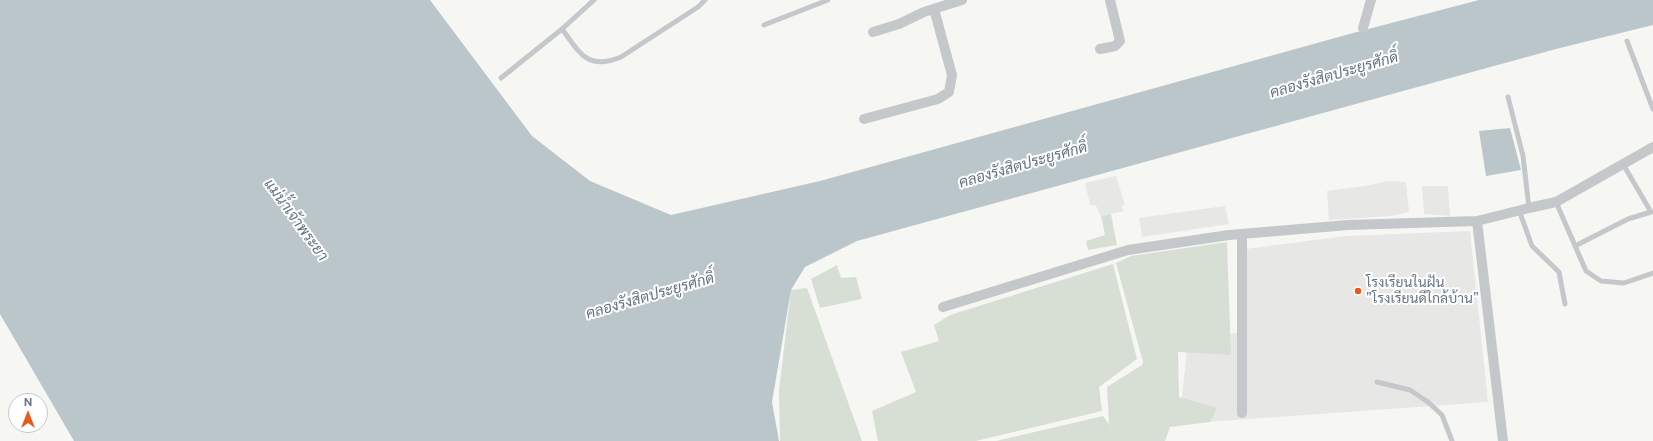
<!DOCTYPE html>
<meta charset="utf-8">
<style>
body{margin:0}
#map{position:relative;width:1653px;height:441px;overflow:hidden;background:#f6f7f3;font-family:"Public Sans",sans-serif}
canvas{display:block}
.north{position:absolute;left:8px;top:393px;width:40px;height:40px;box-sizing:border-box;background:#fff;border:1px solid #c1c8ce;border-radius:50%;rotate:0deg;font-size:11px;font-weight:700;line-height:16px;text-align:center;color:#647585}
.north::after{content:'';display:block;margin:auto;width:14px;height:18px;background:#e95820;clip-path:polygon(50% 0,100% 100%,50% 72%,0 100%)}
</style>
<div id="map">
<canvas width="1653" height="441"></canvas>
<div class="north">N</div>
</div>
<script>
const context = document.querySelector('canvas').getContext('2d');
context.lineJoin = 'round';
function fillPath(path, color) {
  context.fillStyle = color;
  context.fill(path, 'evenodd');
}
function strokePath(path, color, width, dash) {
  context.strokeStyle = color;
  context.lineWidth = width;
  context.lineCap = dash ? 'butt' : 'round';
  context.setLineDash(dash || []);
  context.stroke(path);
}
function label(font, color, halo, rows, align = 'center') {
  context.font = font + ' "Public Sans",Sarabun,sans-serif';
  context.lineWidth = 4;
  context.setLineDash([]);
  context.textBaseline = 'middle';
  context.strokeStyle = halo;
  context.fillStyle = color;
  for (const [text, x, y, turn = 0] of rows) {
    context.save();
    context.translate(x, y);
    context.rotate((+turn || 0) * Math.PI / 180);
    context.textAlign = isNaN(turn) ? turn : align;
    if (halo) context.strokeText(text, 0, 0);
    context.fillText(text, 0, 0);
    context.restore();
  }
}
fillPath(new Path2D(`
 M1116,176L1125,205L1122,206L1124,211L1101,216L1096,206L1090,205L1085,183Z
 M1387,181L1406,182L1409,212L1391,216L1329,220L1327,191L1365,186Z
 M1422,186H1448L1450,216L1424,214Z
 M1225,206L1229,224L1142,237L1139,218Z
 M1470,231L1488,402L1179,424L1188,341L1241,332L1238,250L1346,236Z`), '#e7e8e6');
fillPath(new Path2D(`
 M1111,214L1117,245L1088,250L1086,241L1105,235L1101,216Z
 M1227,242L1231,355L1178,352L1179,397L1217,408L1210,422L1170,427L1165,441H1121L1109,424L1107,387L1142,365L1143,362L1116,263L1131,256Z
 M1113,264L1137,359L1099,387L1102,411L976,441H878L872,411L916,392L901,352L939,341L934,325L950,315Z
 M837,265L841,278L856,277L862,299L820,308L811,279Z
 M807,288L862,441H780L779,390L791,290Z
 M1103,416L1121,441H996Z`), '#d7ded4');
fillPath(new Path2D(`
 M0,0H430L532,136L590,181L671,215L820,181L1353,33L1479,0H1653V25L1556,49L857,241L805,267L791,290L772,402L779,441H74L0,314Z
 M1510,128L1521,170L1486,176L1479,131Z`), '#bbc6cb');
strokePath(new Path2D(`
 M764,25L828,0
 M562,29C580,53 587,71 621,57L698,7L705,0
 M1627,41L1653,109
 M501,78L562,29L594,0
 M1508,97L1523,156L1529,208
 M1556,202L1586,271L1601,281L1624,283L1653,273
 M1519,210L1532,246L1559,272L1565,304
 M1575,246L1628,219L1651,212L1623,164
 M1377,382L1410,390L1428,402L1442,415L1452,441`), '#c4c8cb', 5);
strokePath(new Path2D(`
 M1363,28L1371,0
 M873,32L899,24L924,12L962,0
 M1100,49L1115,46L1120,41L1110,0
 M864,119L938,99L949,92L952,75L934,9
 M1477,221L1503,441
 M1242,234V413
 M943,307L1128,250L1229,235L1348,225L1477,221L1529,208L1556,202L1653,147`), '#c4c8cb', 10);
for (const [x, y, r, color] of [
 [1358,291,4,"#e95820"]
]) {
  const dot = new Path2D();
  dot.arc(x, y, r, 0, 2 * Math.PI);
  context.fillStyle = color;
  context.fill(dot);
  strokePath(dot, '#fff', 1.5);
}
label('14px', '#647585', '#fff', [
 ["โรงเรียนในฝัน",1366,283],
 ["\"โรงเรียนดีใกล้บ้าน\"",1366,299]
], 'left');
label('italic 15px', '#607782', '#fff', [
 ["คลองรังสิตประยูรศักดิ์",1334,75,-16],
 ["คลองรังสิตประยูรศักดิ์",1023,165,-16],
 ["แม่น้ำเจ้าพระยา",296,220,54],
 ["คลองรังสิตประยูรศักดิ์",650,296,-16]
]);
</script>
